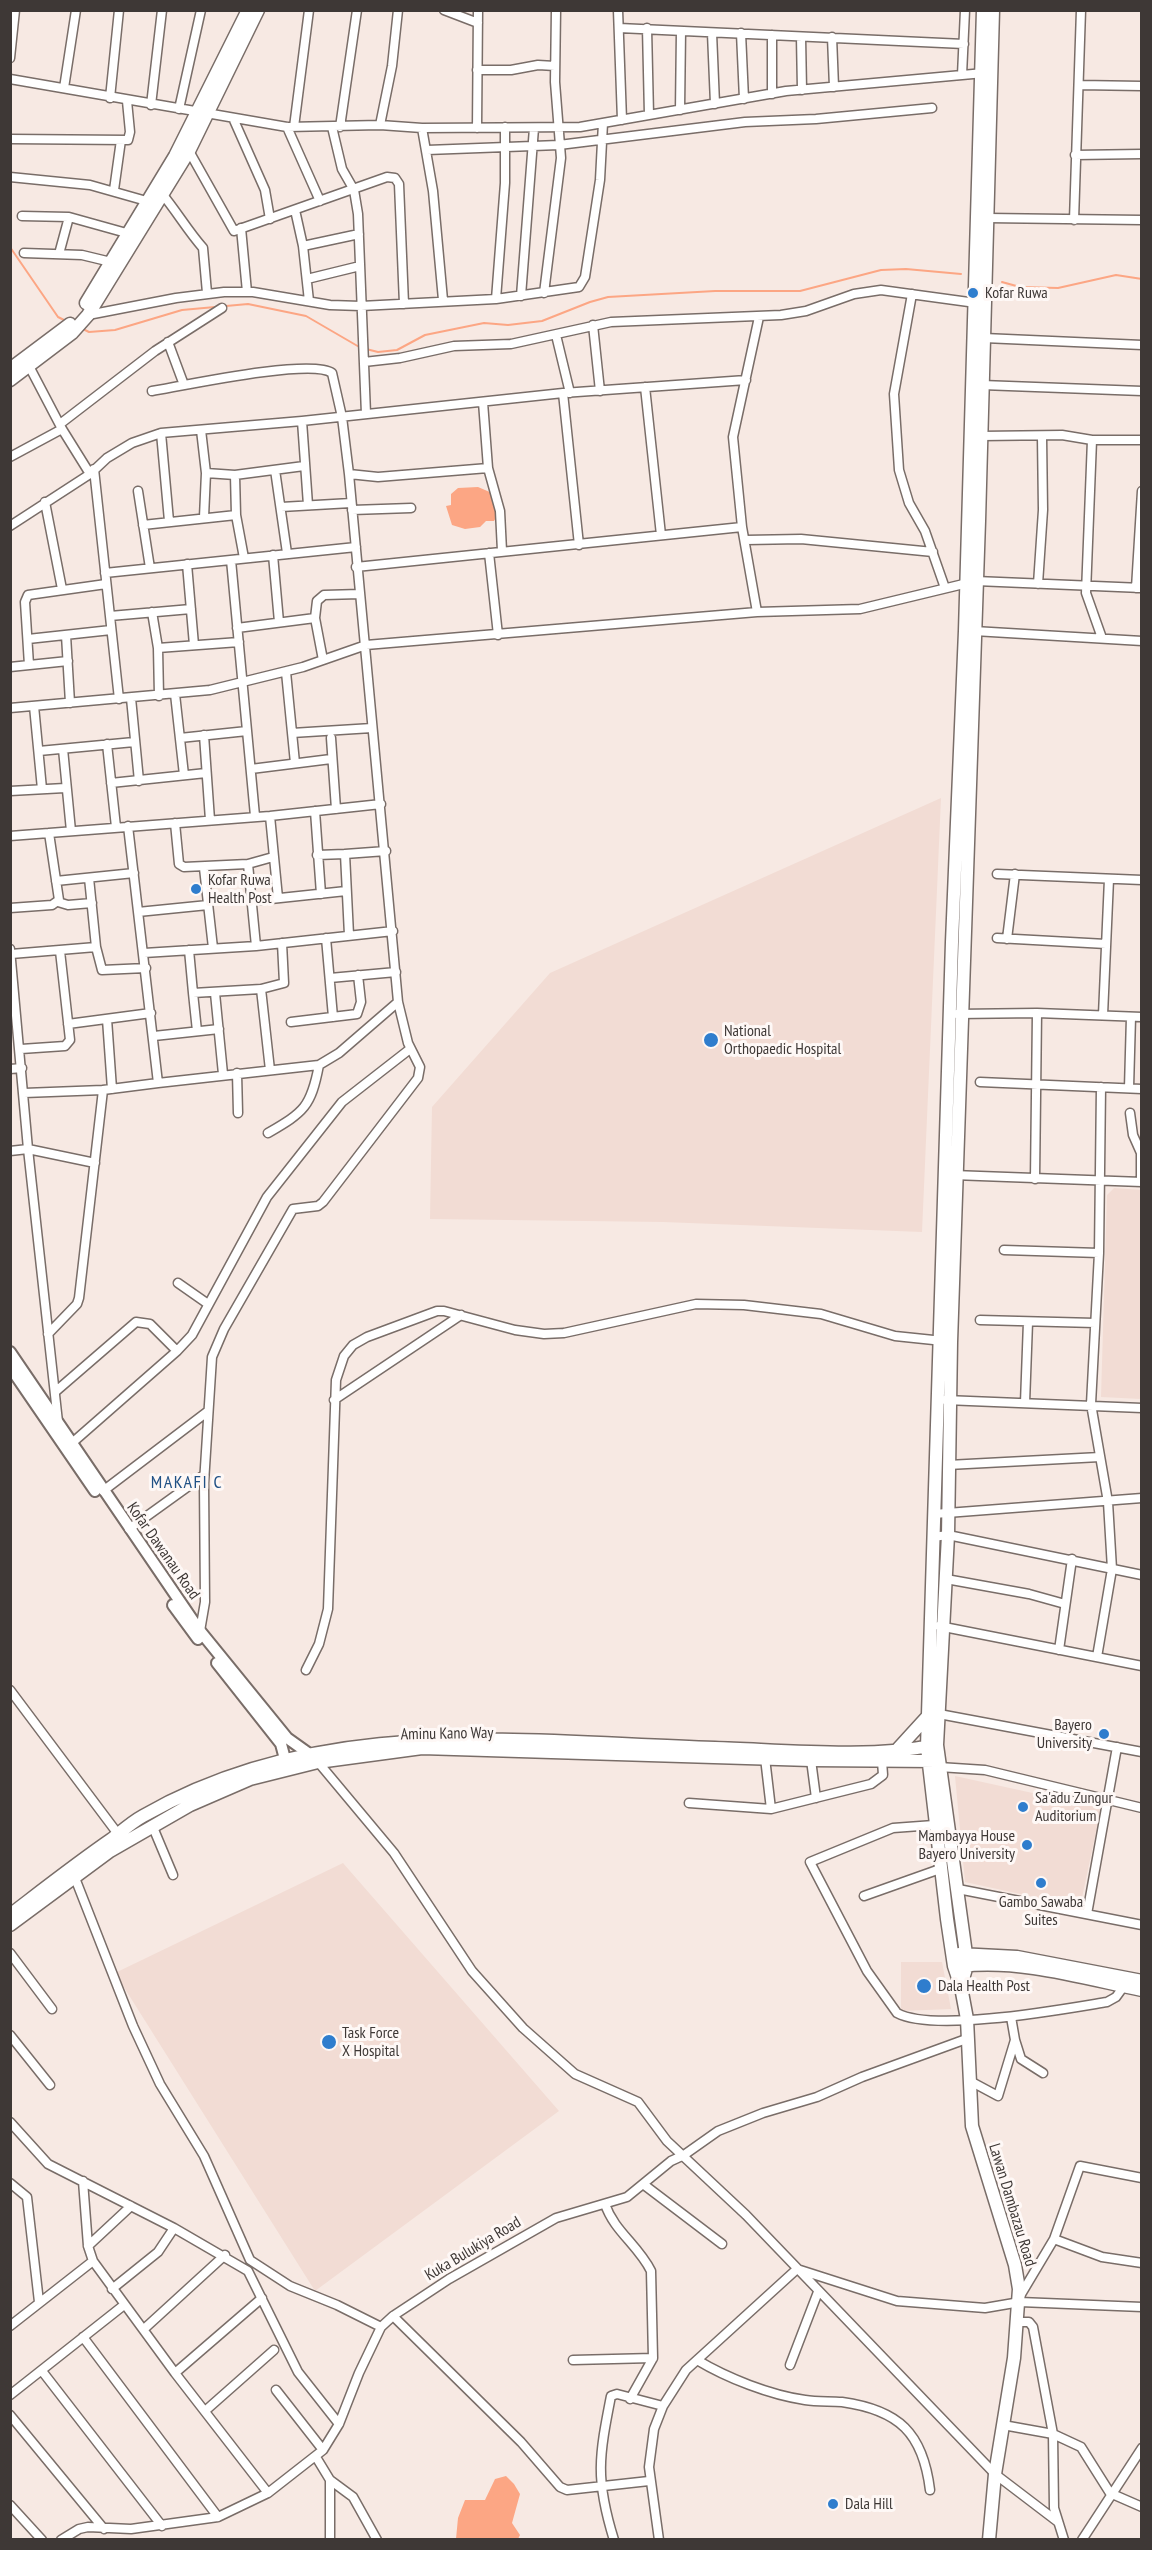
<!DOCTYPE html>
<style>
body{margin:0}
#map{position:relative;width:1152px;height:2550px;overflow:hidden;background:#f7e9e3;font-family:"PT Sans Narrow",sans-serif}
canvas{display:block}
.frame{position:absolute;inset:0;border:12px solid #3e3836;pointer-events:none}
</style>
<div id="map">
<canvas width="1152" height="2550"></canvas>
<div class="frame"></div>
</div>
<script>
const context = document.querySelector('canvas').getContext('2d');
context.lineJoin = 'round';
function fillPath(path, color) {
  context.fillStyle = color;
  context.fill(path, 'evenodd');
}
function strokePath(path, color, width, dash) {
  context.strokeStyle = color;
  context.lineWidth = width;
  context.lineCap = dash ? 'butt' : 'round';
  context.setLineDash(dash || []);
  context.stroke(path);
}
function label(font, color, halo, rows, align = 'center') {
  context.font = font + ' "PT Sans Narrow",sans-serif';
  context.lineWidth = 6;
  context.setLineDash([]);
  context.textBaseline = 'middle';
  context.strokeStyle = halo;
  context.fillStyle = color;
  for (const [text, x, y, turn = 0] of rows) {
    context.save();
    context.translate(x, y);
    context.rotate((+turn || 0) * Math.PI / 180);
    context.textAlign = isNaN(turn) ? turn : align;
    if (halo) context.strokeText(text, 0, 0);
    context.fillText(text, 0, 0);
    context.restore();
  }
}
fillPath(new Path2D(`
 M941,798L922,1232L663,1222L430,1219L432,1107L550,973Z
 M1114,1188L1141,1190V1399L1101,1397L1107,1195Z
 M955,1776L1101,1808L1080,1907L965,1882Z
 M343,1863L559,2111L315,2291L115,1973Z
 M901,1962H942L951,2009L901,2011Z`), '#f2dcd4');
fillPath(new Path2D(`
 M478,487L492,493L498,514L494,521H486L480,527L465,529L452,525L446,506L451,505V494L458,488Z
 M506,2476L514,2484L520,2494L512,2523L520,2535L518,2539H456L458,2518L465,2500H485L495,2479Z`), '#fca684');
strokePath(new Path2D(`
 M10,247L58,317L68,322
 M1002,282L1020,287L1058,288L1116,275L1142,279
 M81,328L89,332L115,330L182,310L248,304L306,316L361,348
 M366,349L378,352L397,350L425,335L484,323L508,325L542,321L590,302L608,297L715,291H800L881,270L906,269L961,274`), '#fca684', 2);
const minor = new Path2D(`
 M444,10L478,23
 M618,10L622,120
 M619,28L964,44
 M647,28L649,115
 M712,33L715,104
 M741,33L744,99
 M801,37L802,90
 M832,37L834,87
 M10,58L15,10
 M477,70H511L538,65L555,66
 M962,75L965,10
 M10,79L287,127L380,125L422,128L580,127L786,91L984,73
 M1079,85L1142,86
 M64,88L76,10
 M772,94V35
 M110,98L119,10
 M151,105L162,10
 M179,109L201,10
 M680,110L681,31
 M233,118L265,190L270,219
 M380,125L392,66L398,10
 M287,127L320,201
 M294,127L309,10
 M332,127L342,169L354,190L358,214L366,414
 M340,127L357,10
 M422,128L433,191L443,300
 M477,128L478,10
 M10,139L128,140L130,132L127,101
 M427,150L559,145L745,122L816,119L932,108
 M189,151L234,231L387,177L395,178L399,184L404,304
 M1075,155L1142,154
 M10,177L90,185L150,202
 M114,190L121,140
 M163,195C177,212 188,231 203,248L207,293
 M295,210L303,246L309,301
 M22,216L69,217L130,234
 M987,218L1142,220
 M1074,220L1081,10
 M241,228L247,292
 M303,246L359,234
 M24,253L82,255L111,262
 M59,254L69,217
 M307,279L360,266
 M544,293L561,158L555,82L556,10
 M912,294L894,394L899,470L909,503L925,531L945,588
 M521,296L534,128
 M496,299L505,183V127
 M88,315L176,298L224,292H253L330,305L361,306L496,299L579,287L585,277L600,180L603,123
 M593,325L600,391
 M556,335L570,393
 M984,338L1142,345
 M168,342L184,385
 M364,362L400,358L454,346L511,344L611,322L781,315L806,311L854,294L881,290L976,303
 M29,366L62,429L90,474
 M982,385L1142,391
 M645,387L661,535
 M152,391C182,386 311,358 332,373L342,417L349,474L398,1002L408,1043L420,1067L418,1078L323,1202L318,1206L293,1209L224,1329L212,1357L204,1483L205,1602L200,1631
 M563,393L579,545
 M483,402L488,468L500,511L502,551
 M302,421L308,505
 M60,424L155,351L222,308
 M201,430L206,473L204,517
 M161,433L169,521
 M981,436L1062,435L1092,440H1142
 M1092,440L1086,593L1102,638
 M10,457L62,429
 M94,469L119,699
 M275,470L287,553
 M206,473L235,475L304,466
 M349,474L378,477L488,468
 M235,475L236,515L244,558
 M138,491L150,568
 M45,502L62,589
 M281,507L351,503
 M352,510L411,508
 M143,525L236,515
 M10,526L90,474L107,458L132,443L161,433L302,421L563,393L746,380
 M746,540L801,539L933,552
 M489,553L498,635
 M273,555L279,622
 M231,560L255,816
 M187,564L194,645
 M356,567L742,527
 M105,573L356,547
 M1038,584L1043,510L1042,437
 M1136,588L1142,491
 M152,612L158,648L159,696
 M757,612L742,527L733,437L759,317
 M110,616L191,609
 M237,628L315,618
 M974,631L1142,641
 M66,635L70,703
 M28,639L111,630
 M158,648L239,642
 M323,660L315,618L317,601L324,595L360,594
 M29,665L25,602L28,595L106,584
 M10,667L68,661
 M286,672L295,763
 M175,694L184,775
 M131,698L139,781
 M34,706L42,789
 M10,708L210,690L303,667L366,645L757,612L860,609L976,581L1142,588
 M292,733L372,728
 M204,735L210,820
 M180,738L247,731
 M331,738L336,809
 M107,744L116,827
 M63,749L71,831
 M39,751L134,742
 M251,769L331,759
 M111,783L206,773
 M10,791L65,788
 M315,811L321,894
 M270,816L278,898
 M175,823L179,864L184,867L248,864L273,857
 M128,826L158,1083L319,1065L339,1053L398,1002
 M10,836L270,816L381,804
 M317,855L345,854
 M248,864L256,946
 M204,868L213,948
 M997,874L1142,880
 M89,878L96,947
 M56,881L134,873
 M252,901L346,891
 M58,902L68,905L92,903
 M10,908L52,905L59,900L49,833
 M138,912L208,905
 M349,935L345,854L386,851
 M326,938L333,1017
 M997,938L1106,944
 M1007,939L1015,874
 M10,949L28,1149L58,1422
 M189,950L193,993L261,989L270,1070
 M144,953L256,946L393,931
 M11,954L96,947L102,970L146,968
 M330,978L396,972
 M261,989L284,983L282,943
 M193,993L197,1031
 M215,993L223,1074
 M957,1014L1037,1013L1142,1017
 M1103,1015L1109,879
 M107,1019L112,1089
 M291,1022L357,1014L361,1002L358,975
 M68,1024L151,1013
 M154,1036L219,1029
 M21,1049L65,1046L70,1040L60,951
 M10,1069L22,1068
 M237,1073L238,1113
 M980,1082L1142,1089
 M1129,1088L1131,1017
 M24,1093L103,1090
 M1130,1113L1133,1135L1141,1153V1182
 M268,1133C304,1112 311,1107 319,1065
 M10,1151L28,1149L95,1163
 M953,1175L1142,1182
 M1035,1179L1037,1013
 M1004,1250L1099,1253
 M178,1283L208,1304
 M980,1320L1095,1323
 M48,1334L77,1304L79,1298L103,1090L158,1083
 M55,1392L136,1322L150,1324L177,1351
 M334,1400L461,1315
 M945,1400L1142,1408
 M1025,1403L1028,1322
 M72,1443L177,1351L192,1335L267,1197L342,1102L410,1049
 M948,1465L1100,1457
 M103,1491L207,1412
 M934,1514L1142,1498
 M129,1529L204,1475
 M933,1537L948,1535L1142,1575
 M946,1579L1029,1594L1065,1604
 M939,1626L1142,1666
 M1059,1650L1072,1559
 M1097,1657L1112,1569L1108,1502L1091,1404L1099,1253L1101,1087
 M306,1670L319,1644L328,1609L336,1380L344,1356L353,1345L367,1337L437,1311H444L515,1330L544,1334L564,1333L696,1304L744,1305L821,1314L895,1336L943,1341
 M10,1690L118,1834
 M939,1714L1142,1752
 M765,1758L771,1809
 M811,1760L816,1798
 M318,1762L394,1853L472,1971L523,2028L575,2074L638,2102L667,2141L746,2215L995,2474L1058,2522
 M939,1767L985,1770L1142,1808
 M689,1803L771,1809L871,1784L883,1775L882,1761
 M152,1825L173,1875
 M934,1825L893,1828L810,1862L867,1971L897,2013C934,2033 1064,2009 1107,2002L1116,1997L1124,1986
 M75,1878L133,2026L160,2084L204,2156L250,2260L290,2286L337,2305L381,2327
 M958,1889L1142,1925
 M864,1896L940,1869
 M1087,1914L1117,1747
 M10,1953L52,2009
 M10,2035L50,2085
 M1015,2040L1021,2059L1043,2073
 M970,2081L998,2096L1015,2040L1011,2017
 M10,2122L48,2164L174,2228L248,2271L298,2372L339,2424
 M83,2181L88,2246L93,2261L175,2373L268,2493
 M10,2183L27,2197L39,2302
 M643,2184L722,2244
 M605,2204C614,2231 638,2245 651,2271L653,2358L630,2399
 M1054,2239L1080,2166L1142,2178
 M88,2246L131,2206
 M112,2289L158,2252L174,2228
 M1020,2296L1054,2239L1102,2257L1142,2263
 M393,2316L521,2442L560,2487L567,2490L649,2481
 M1018,2322H1029L1033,2327L1053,2434L1054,2508L1064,2540
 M10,2326L93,2261
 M144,2329L225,2255
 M83,2337L218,2517
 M573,2360L653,2358
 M697,2360C727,2378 770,2395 805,2400C817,2402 830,2401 842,2402C899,2410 923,2433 930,2490
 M790,2365L818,2292
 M42,2371L162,2526
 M175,2373L262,2298
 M276,2390L323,2450
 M10,2395L124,2305
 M205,2411L274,2350
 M10,2415L104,2529
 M1003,2425L1053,2434L1081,2447L1110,2493L1142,2507
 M316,2457L330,2480V2540
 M330,2480L353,2497L377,2540
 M10,2505L42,2540
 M61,2540L79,2529L88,2527L131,2529L218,2517L268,2493L323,2450L339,2424L359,2373L381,2327L393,2316L449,2279L556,2218L627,2197L671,2161L684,2155L718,2131L763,2113L817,2097L862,2077L969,2038
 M614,2540C595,2479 599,2457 611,2396L617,2394L663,2406
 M659,2540L649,2467L654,2429L663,2406L686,2370L797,2269L897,2301L985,2308L1020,2302L1142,2307
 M1082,2540L1142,2448`);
const tertiary = new Path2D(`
 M10,1352L200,1631L287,1738L308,1753
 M10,1367L95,1491
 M173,1605L198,1639
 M217,1663L281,1744L285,1759`);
const secondary = new Path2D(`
 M983,10L965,631L952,942L927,1747L947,1919L954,1966L961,1987L967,2019L972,2126L1015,2265L1019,2289L1014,2358L995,2474L989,2540
 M86,303L175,156L248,10
 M10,369L70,324
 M10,380L72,333L88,315L189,151L258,10
 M896,1751L927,1717
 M10,1915C44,1889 77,1863 112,1839C122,1831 132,1822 143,1816C323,1713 518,1742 715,1748C782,1750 871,1759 934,1745
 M10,1925L110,1851L190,1805L250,1779L318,1762L422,1748L811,1760L936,1761
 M959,1954L1017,1957L1142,1981
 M961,1966C1021,1959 1083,1978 1142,1990
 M961,1986L967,1965L966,1954L937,1745L948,1535L951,1342L979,521L993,10`);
strokePath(minor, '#796d68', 11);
strokePath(tertiary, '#796d68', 14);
strokePath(secondary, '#796d68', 15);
strokePath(minor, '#fff', 8);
strokePath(tertiary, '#fff', 10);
strokePath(secondary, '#fff', 12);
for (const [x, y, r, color] of [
 [973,293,6,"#2f7dcd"],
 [196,889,6,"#2f7dcd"],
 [711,1040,8,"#2f7dcd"],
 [1104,1734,6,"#2f7dcd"],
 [1023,1807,6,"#2f7dcd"],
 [1027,1845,6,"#2f7dcd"],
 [1041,1883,6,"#2f7dcd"],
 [924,1986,8,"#2f7dcd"],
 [329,2042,8,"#2f7dcd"],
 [833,2504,6,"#2f7dcd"]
]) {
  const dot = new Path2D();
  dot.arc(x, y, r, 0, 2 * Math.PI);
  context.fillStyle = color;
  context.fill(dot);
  strokePath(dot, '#fef8f6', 2);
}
label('16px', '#3e3836', '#fef8f6', [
 ["Kofar Ruwa",985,293],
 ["Kofar Ruwa",208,880],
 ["Health Post",208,898],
 ["National",724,1031],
 ["Orthopaedic Hospital",724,1049],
 ["Bayero",1092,1725,"right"],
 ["University",1092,1743,"right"],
 ["Sa'adu Zungur",1035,1798],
 ["Auditorium",1035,1816],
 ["Mambayya House",1015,1836,"right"],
 ["Bayero University",1015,1854,"right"],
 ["Gambo Sawaba",1041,1902,"center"],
 ["Suites",1041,1920,"center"],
 ["Dala Health Post",938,1986],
 ["Task Force",342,2033],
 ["X Hospital",342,2051],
 ["Dala Hill",845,2504]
], 'left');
label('16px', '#3e3836', '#fef8f6', [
 ["Kofar Dawanau Road",163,1551,55],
 ["Aminu Kano Way",447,1734,-1],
 ["Lawan Dambazau Road",1012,2205,73],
 ["Kuka Bulukiya Road",473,2249,-31]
]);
context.letterSpacing = '1.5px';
label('18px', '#215185', '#fef8f6', [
 ["MAKAFI C",187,1483]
]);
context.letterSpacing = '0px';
</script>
